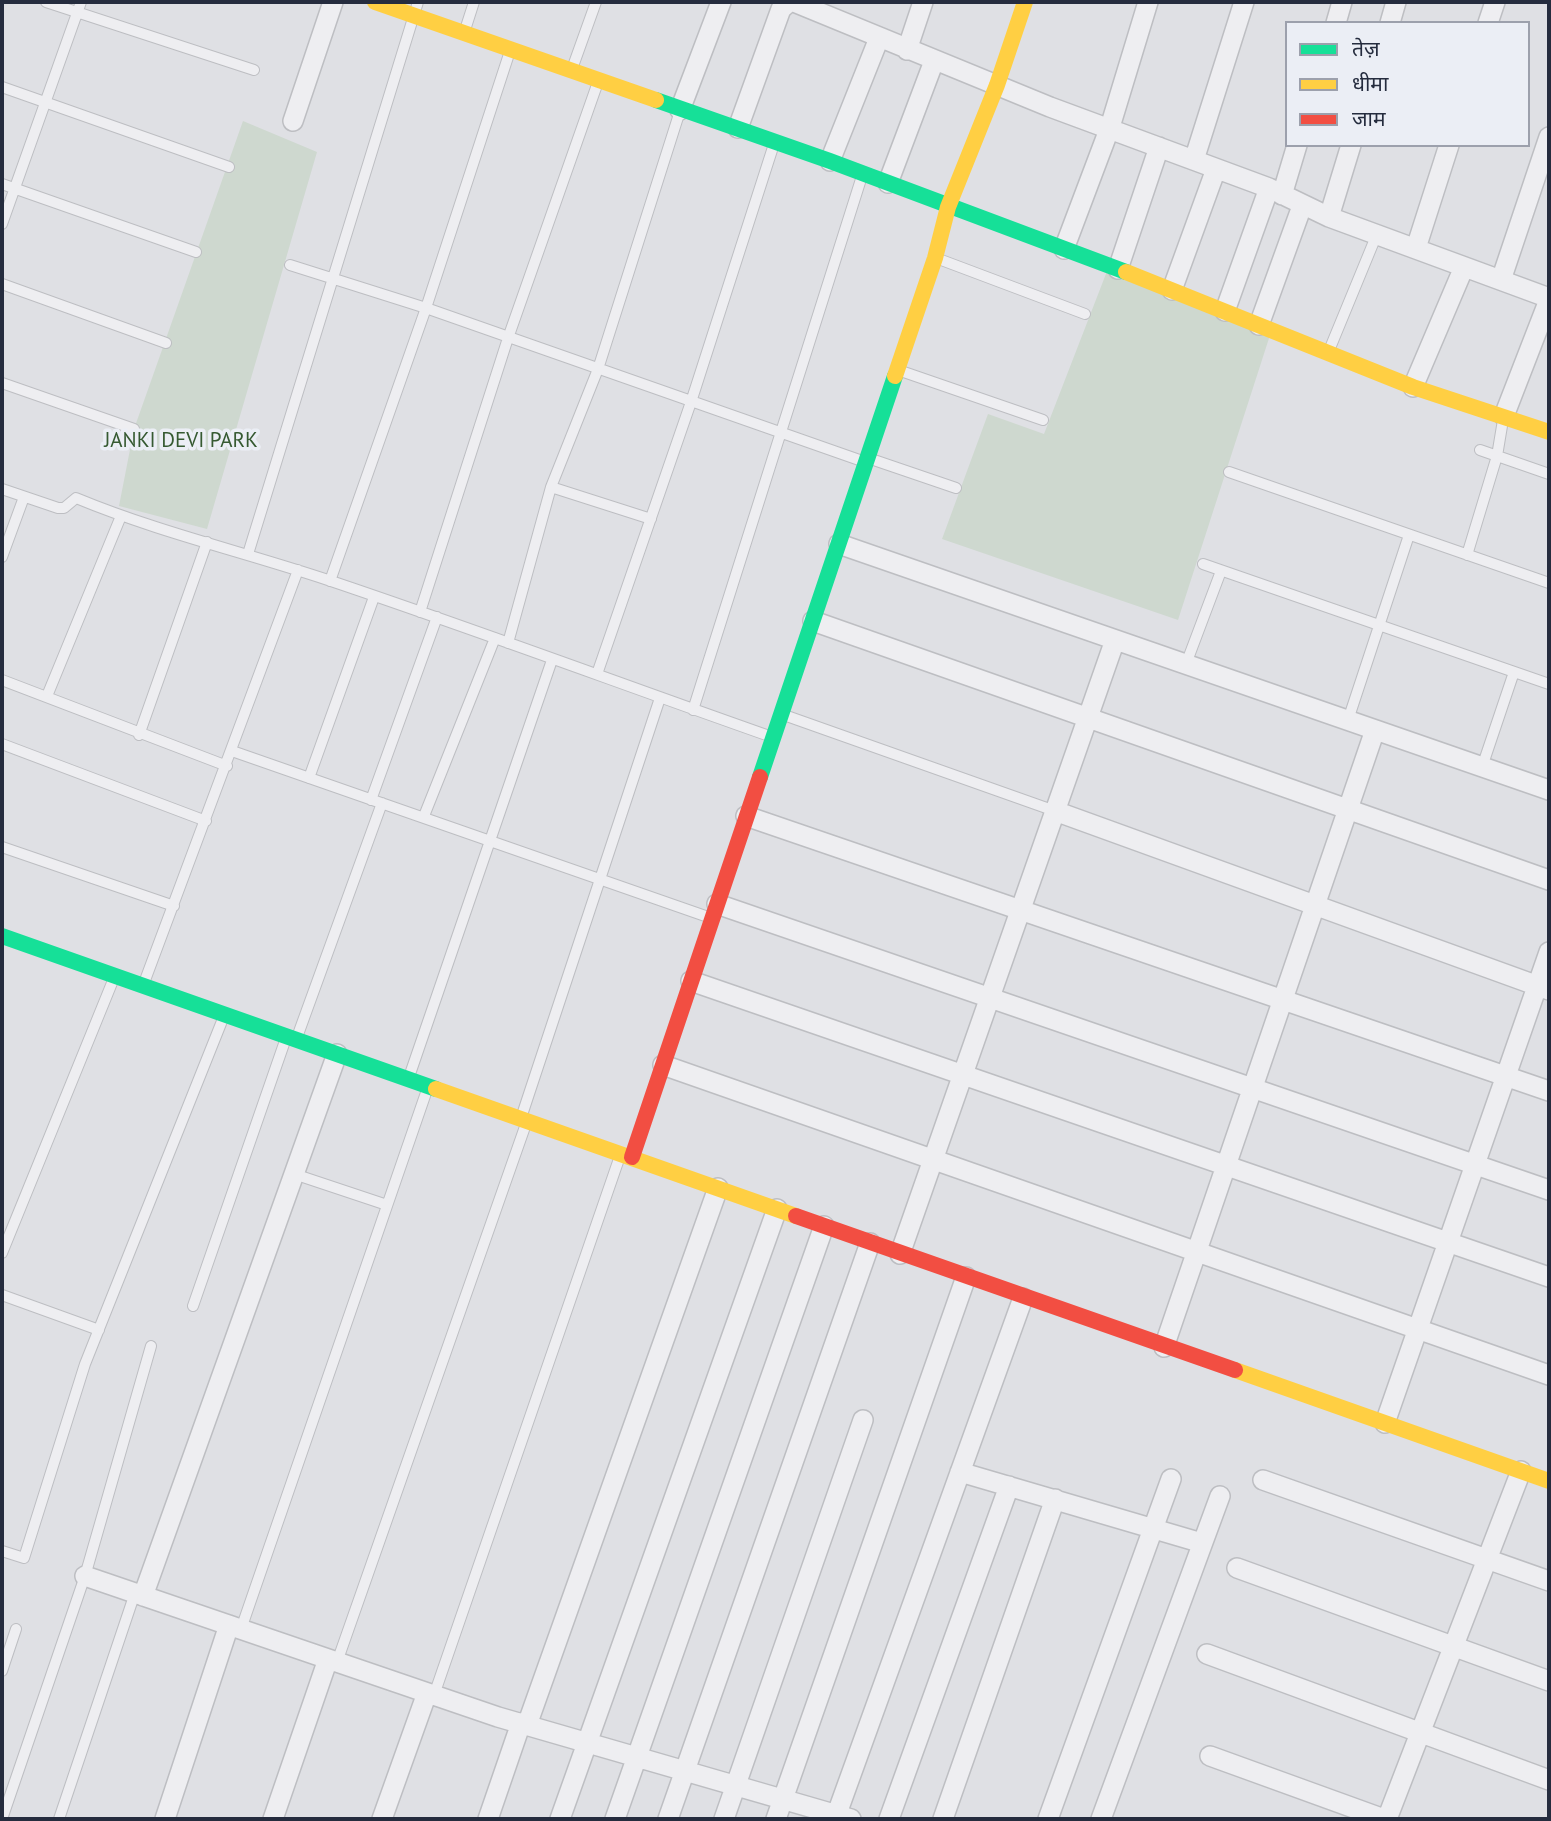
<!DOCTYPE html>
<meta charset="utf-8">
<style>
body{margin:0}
#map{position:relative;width:1551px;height:1821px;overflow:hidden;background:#dfe0e4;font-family:"PT Sans","Noto Sans Devanagari",sans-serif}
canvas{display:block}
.frame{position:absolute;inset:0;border:4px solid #252c3e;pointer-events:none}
.legend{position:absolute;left:1285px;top:21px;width:245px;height:126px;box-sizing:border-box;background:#ebeef5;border:2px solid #9ca0ac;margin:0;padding:9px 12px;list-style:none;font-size:21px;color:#252c3e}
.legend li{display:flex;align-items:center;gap:14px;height:35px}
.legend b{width:35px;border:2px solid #9ca0ac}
</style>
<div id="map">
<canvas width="1551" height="1821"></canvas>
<div class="frame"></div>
<ul class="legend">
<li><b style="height:9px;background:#16e098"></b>तेज़</li>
<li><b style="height:9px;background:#ffcf43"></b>धीमा</li>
<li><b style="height:9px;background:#f24e42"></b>जाम</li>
</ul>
</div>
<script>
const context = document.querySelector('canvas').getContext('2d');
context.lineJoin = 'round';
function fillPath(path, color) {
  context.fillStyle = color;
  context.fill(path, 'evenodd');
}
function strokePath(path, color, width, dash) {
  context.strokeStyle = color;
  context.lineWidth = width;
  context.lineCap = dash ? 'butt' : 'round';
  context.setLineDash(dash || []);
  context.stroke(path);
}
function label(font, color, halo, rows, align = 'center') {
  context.font = font + ' "PT Sans",sans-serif';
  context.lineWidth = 7;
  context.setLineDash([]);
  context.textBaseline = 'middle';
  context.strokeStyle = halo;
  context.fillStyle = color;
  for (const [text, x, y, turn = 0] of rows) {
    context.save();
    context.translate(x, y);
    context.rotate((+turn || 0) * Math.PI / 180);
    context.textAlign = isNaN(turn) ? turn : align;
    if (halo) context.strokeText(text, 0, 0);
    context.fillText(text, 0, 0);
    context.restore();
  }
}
fillPath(new Path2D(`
 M243,121L317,152L207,529L119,506L134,429Z
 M1109,266L1272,329L1178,620L942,539L988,414L1044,434Z`), '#ced8cf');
const lane = new Path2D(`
 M46,2L254,70
 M465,30L474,2
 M572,69L596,2
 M2,87L229,167
 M2,184L196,252
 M2,224L81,2
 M936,258L1085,314
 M290,265L426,308L865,462
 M2,284L166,343
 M1328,353L1377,234
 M898,370L1043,420
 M2,383L134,429
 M1480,450L1549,474
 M868,458L956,488
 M1229,472L1549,583
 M551,487L651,519
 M2,489L58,508H64L76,498C158,532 244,552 328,580C477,630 624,685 772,737
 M248,554L418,2
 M1467,555L1497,456L1503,420
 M2,557L24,497
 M1203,564L1549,684
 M330,581L426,308L510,51
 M420,612L508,338L598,82
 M508,643L551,487L598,369L680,111
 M1186,664L1221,571
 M597,674L691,402L774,144
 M2,680L227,766
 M47,696L121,516
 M693,710L862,176
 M784,715L1055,811
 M1348,720L1409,535
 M139,735L207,542
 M2,744L206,821
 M232,751L711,918
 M1482,767L1514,672
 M309,778L374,597
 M371,800L437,617
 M424,816L495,638
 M2,847L174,906
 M144,983L298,570
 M296,1040L382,803
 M409,1077L552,660
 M521,1118L660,698
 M294,1174L387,1205
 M2,1253L114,978
 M2,1295L99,1330
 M193,1306L286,1038
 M2,1551L24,1558L85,1364L224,1016
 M241,1629L428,1087
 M337,1662L527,1121
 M2,1671L16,1629
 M434,1695L620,1156
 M2,1819L85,1576L151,1346
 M59,1819L135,1593`);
const street = new Path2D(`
 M1336,23L1342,2
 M1390,23L1396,2
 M1488,23L1495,2
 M907,50L923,2
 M680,110L721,2
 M293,121L333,2
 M738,128L781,9L789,2H794L1050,107L1269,188L1329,217L1549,298
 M1194,160L1244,2
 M830,161L879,38
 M888,183L934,61
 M1282,195L1297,145
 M1329,217L1351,145
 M1416,248L1449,145
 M1064,249L1110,127L1148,2
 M1118,269L1159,147
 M1501,280L1549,137
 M1172,290L1216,169
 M1225,311L1269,188
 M1259,325L1302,206
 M1413,387L1464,267
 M1504,416L1549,300
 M839,544L1549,790
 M813,621L1549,880
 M1055,811L1549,990
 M746,816L1549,1091
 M717,904L1549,1190
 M691,981L1549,1277
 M663,1065L1549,1375
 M900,1254L1115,640
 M1164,1347L1375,730
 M1385,1423L1549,952
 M960,1472L1202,1543
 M1263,1480L1549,1581
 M1237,1568L1549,1681
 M85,1576L498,1717L851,1819
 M143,1596L337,1054
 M1207,1654L1549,1780
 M527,1725L718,1188
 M1210,1756L1384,1819
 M165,1819L229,1625
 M273,1819L328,1659
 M382,1819L427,1693
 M488,1819L521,1723
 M560,1819L777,1209
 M615,1819L824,1226
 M668,1819L870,1243
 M724,1819L863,1420
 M776,1819L966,1277
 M835,1819L1023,1298
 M889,1819L1009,1486
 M943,1819L1055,1499
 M1048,1819L1171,1479
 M1101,1819L1220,1496
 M1387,1819L1521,1471`);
strokePath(lane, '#bdbec2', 12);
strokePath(street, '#bdbec2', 22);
strokePath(lane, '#eeeef1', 10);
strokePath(street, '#eeeef1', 19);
strokePath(new Path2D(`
 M656,100L830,161L1126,272
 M760,777L895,376
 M2,936L436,1089`), '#16e098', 16);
strokePath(new Path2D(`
 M375,2L656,100
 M1126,272L1413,387L1549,432
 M895,376L935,258L948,207L997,85L1025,2
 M436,1089L796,1216
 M1235,1370L1549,1481`), '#ffcf43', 16);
strokePath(new Path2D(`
 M632,1157L760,777
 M796,1216L1235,1370`), '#f24e42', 16);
label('21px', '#365a32', '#ebeef5', [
 ["JANKI DEVI PARK",181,441]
]);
</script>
